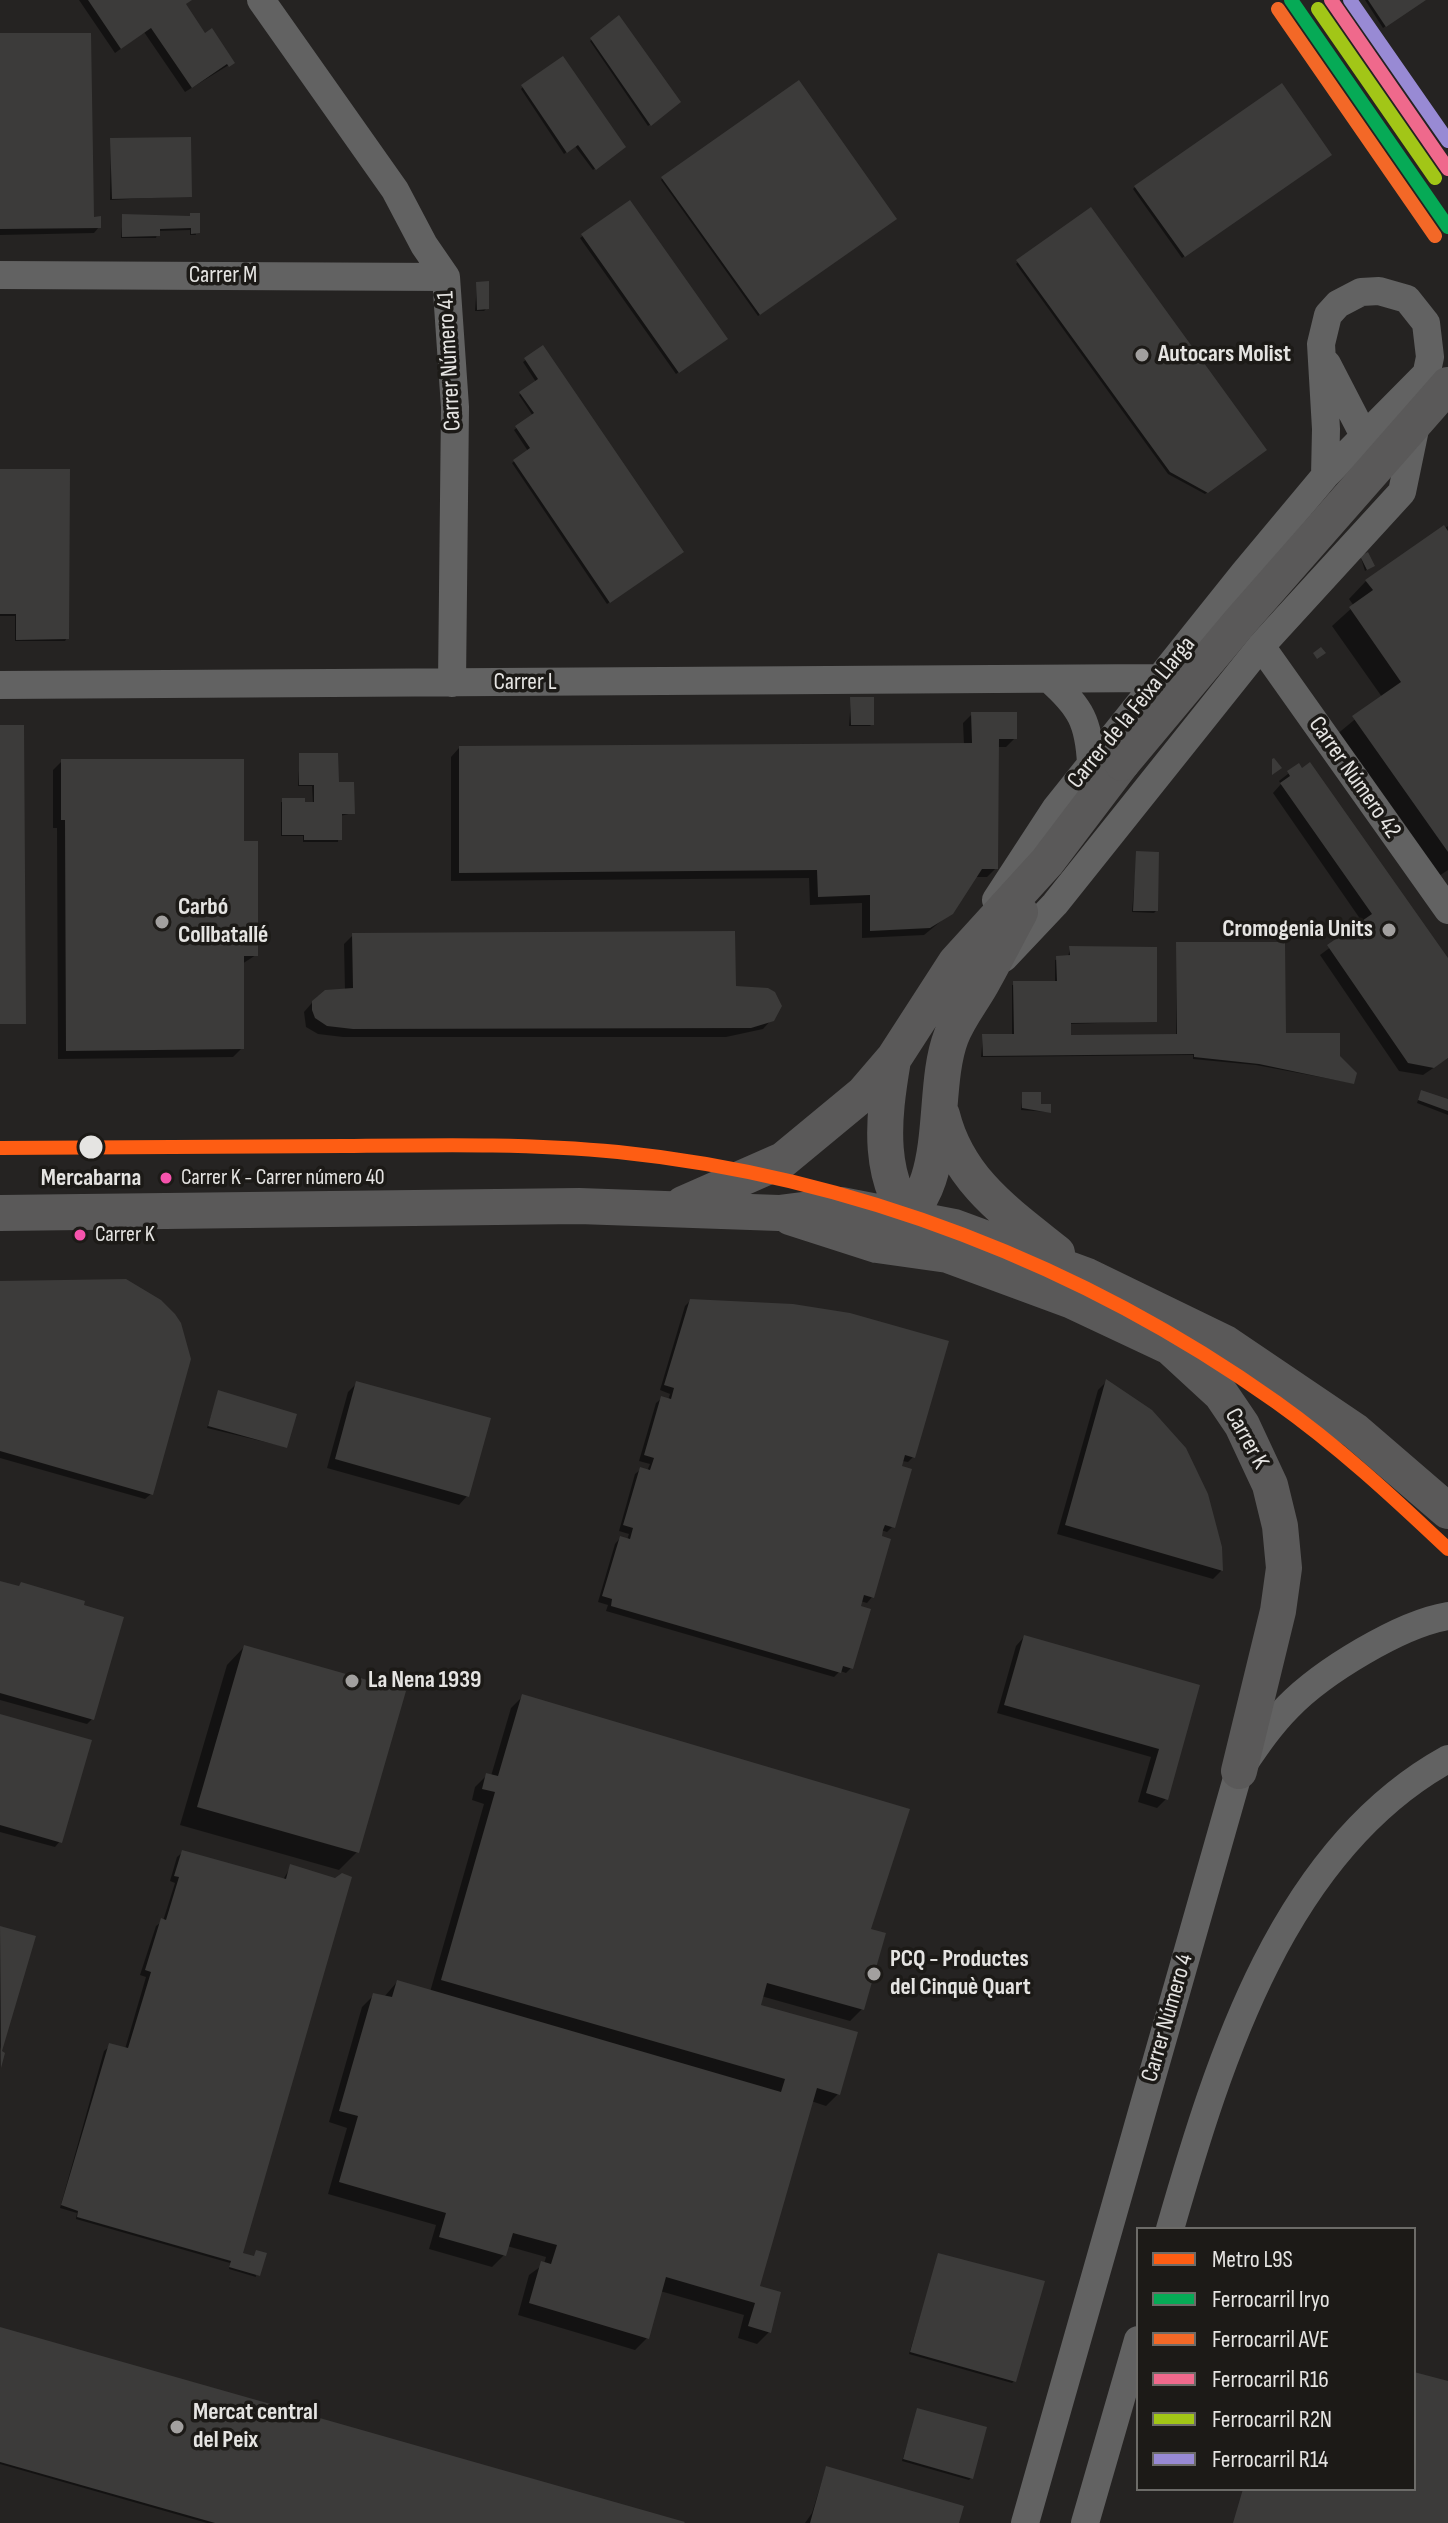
<!DOCTYPE html>
<meta charset="utf-8">
<style>
body{margin:0}
#map{position:relative;width:1448px;height:2523px;overflow:hidden;background:#252322;font-family:"Sofia Sans Condensed",sans-serif}
canvas{display:block}
.legend{position:absolute;left:1136px;top:2227px;width:280px;height:264px;box-sizing:border-box;background:#1c1a17;border:2px solid #6c6b68;margin:0;padding:10px 14px;list-style:none;font-size:24px;color:#e5e4e2}
.legend li{display:flex;align-items:center;gap:16px;height:40px}
.legend b{width:40px;border:2px solid #6c6b68}
</style>
<div id="map">
<canvas width="1448" height="2523"></canvas>
<ul class="legend">
<li><b style="height:10px;background:#fe5d13"></b>Metro L9S</li>
<li><b style="height:10px;background:#06aa56"></b>Ferrocarril Iryo</li>
<li><b style="height:10px;background:#f36827"></b>Ferrocarril AVE</li>
<li><b style="height:10px;background:#ef698c"></b>Ferrocarril R16</li>
<li><b style="height:10px;background:#a2c617"></b>Ferrocarril R2N</li>
<li><b style="height:10px;background:#988ad4"></b>Ferrocarril R14</li>
</ul>
</div>
<script>
const context = document.querySelector('canvas').getContext('2d');
context.lineJoin = 'round';
function fillPath(path, color) {
  context.fillStyle = color;
  context.fill(path, 'evenodd');
}
function strokePath(path, color, width, dash) {
  context.strokeStyle = color;
  context.lineWidth = width;
  context.lineCap = dash ? 'butt' : 'round';
  context.setLineDash(dash || []);
  context.stroke(path);
}
function label(font, color, halo, rows, align = 'center') {
  context.font = font + ' "Sofia Sans Condensed",sans-serif';
  context.lineWidth = 7;
  context.setLineDash([]);
  context.textBaseline = 'middle';
  context.strokeStyle = halo;
  context.fillStyle = color;
  for (const [text, x, y, turn = 0] of rows) {
    context.save();
    context.translate(x, y);
    context.rotate((+turn || 0) * Math.PI / 180);
    context.textAlign = isNaN(turn) ? turn : align;
    if (halo) context.strokeText(text, 0, 0);
    context.fillText(text, 0, 0);
    context.restore();
  }
}
fillPath(new Path2D(`
 M79,0H191L184,5L204,36L232,63L185,92L144,32L115,53Z
 M1365,0H1424L1383,28Z
 M619,18L679,102L648,126L590,41Z
 M0,35L92,219L99,227L94,233L0,235Z
 M523,87L623,146L593,170L575,146L564,154L521,89Z
 M111,140L190,196L110,200Z
 M1327,157L1182,258L1133,189L1135,187Z
 M663,178L893,221L758,316L661,180Z
 M629,203L724,341L676,374L580,238Z
 M191,215L196,235H190V230L158,231L156,238H121L123,216L188,218Z
 M1018,262L1264,449L1205,494L1168,474L1016,264Z
 M477,284L487,308L484,311H475Z
 M542,348L680,554L607,604L512,463L528,451L514,430L533,416L519,395L536,382L523,362Z
 M0,471L67,638L65,641H15V616H0Z
 M1448,526V870L1436,878L1336,735L1382,697L1332,626L1354,606L1349,599L1366,581Z
 M1361,558L1371,567L1365,571Z
 M851,699L872,724L870,726H849Z
 M972,714L1015,738L1006,747H997L996,868L987,877H975L951,913L924,935L862,938V903L810,905L809,878L451,881V757L459,748L964,745L963,723Z
 M300,755L337,784L353,813L340,816L338,842H303V836H281V802L313,804L312,786H298Z
 M62,761L242,843L256,955L242,964V1048L233,1057L58,1059L57,828H53V770Z
 M1298,766L1448,961V1058L1423,1075L1399,1071L1320,955L1363,923L1273,793L1281,784L1279,781Z
 M1137,853L1156,911L1154,913L1132,912Z
 M353,935L734,988L772,1019L763,1029L726,1037H343L318,1034L306,1027L304,1012L318,996L345,991L344,944Z
 M1177,944L1284,1035L1338,1057L1352,1083L1256,1065L1193,1059V1055L981,1057L983,1036H1012V985L1055,983V960L1068,957L1070,948L1155,1021L1069,1024V1037L1176,1036Z
 M1421,1092L1448,1103V1115L1417,1103Z
 M1023,1094L1038,1106L1049,1112L1021,1110Z
 M0,1283L151,1494L145,1499L0,1458Z
 M690,1301L913,1457L908,1462L902,1461L893,1526L887,1532L881,1530L872,1597L867,1603L860,1601L851,1668L846,1673L840,1671L834,1677L606,1611L608,1605L598,1602L615,1544L620,1538L627,1540L629,1534L619,1531L635,1474L641,1469L647,1471L650,1464L639,1461L656,1403L662,1398L668,1400L670,1394L660,1390L685,1306Z
 M1106,1382L1220,1547L1221,1571L1213,1579L1057,1534L1098,1390Z
 M357,1383L467,1496L459,1505L327,1468L348,1392Z
 M219,1392L286,1447L207,1428Z
 M0,1582L92,1719L87,1724L0,1700Z
 M1024,1637L1198,1687L1166,1799L1157,1808L1138,1802L1151,1757L997,1713L1016,1646Z
 M244,1647L357,1852L339,1870L180,1825L227,1665Z
 M523,1696L868,1931L862,2009L850,2021L761,1996L758,2006L838,2094L826,2106L811,2101L758,2287L769,2332L757,2344L738,2338L744,2315L660,2291L647,2338L635,2350L518,2315L529,2275L544,2264L546,2257L507,2246L504,2255L492,2267L429,2249L436,2225L328,2194L347,2128L329,2122L362,2007L374,1995L384,1997L397,1982L430,1992L484,1804L472,1800L475,1787L487,1775L491,1776L511,1708Z
 M0,1716L60,1841L55,1847L0,1832Z
 M183,1852L283,1880L291,1866L241,2255L254,2258L256,2277L229,2269L230,2263L76,2219L77,2213L60,2208L104,2051L110,2046L125,2049L146,1977L140,1975L156,1926L163,1921L175,1883L170,1881L177,1857Z
 M0,1928L33,1937L0,2050Z
 M939,2255L1014,2381L1012,2383L909,2354Z
 M0,2329L680,2523H207L0,2464Z
 M918,2410L971,2478L969,2480L902,2461Z
 M826,2468L957,2523H805L812,2513Z`), '#0007');
fillPath(new Path2D(`
 M88,0H192L186,4L205,33L212,28L235,63L229,67L227,64L192,88L151,28L121,49Z
 M1368,0H1426L1386,27Z
 M619,15L681,102L651,126L590,38Z
 M0,33H91L94,217L101,216V228L0,229Z
 M563,56L626,147L596,170L578,145L567,153L521,85Z
 M799,80L897,219L760,315L661,177Z
 M1282,83L1332,155L1185,257L1134,186Z
 M191,137L192,197L112,199L110,138Z
 M630,200L728,339L679,373L581,234Z
 M1091,207L1267,450L1208,493L1170,472L1016,260Z
 M190,213H200V233L191,234V228L160,229V236L122,237V214L190,216Z
 M489,281V309L477,310L476,282Z
 M543,345L684,552L610,603L513,460L530,448L515,426L534,413L519,392L538,379L524,358Z
 M0,469H70L69,639L16,640V614H0Z
 M1444,525L1448,531V852L1352,716L1401,682L1349,607L1373,590L1365,580Z
 M1368,552L1375,566L1367,570L1360,556Z
 M1321,647L1326,653L1317,659L1313,653Z
 M850,697H874V725H851Z
 M971,712H1017V739H999L998,869H982L953,914L930,928L870,931V895L818,897L817,870L459,873V746L972,743Z
 M0,725H24L26,1024H0Z
 M299,753H338L339,782H354L355,814H342V840H304V835H282V798H305V802H314V785H299Z
 M1274,758L1282,768L1272,775V759Z
 M61,759H244V841H258V956H244V1049L66,1051L65,820H61Z
 M1310,762L1448,958V1058L1434,1068L1408,1063L1327,945L1372,914L1280,783L1290,776L1287,771L1299,763L1302,768Z
 M1136,851L1159,852L1158,911H1133Z
 M735,931L736,986L768,988L775,992L782,1006L774,1021L751,1028L353,1029L327,1026L315,1018L312,1010V1001L325,990L353,988L352,933Z
 M1176,942H1285L1286,1033H1340V1056L1357,1073L1354,1084L1259,1064L1194,1057V1054L983,1056L982,1034H1014L1013,981H1057L1056,956L1070,955L1069,946L1157,947V1022L1071,1023V1035L1177,1034Z
 M1421,1090L1448,1099V1111L1418,1100Z
 M1022,1092H1041V1104H1051V1113L1022,1108Z
 M126,1279L161,1300L175,1314L181,1323L191,1359L153,1495L0,1451V1281Z
 M690,1299L793,1304L850,1313L949,1341L915,1458L905,1455L902,1466L912,1469L895,1528L885,1525L883,1530L882,1536L891,1539L874,1598L864,1595L861,1606L871,1609L853,1669L843,1666L841,1673L611,1606L612,1599L602,1596L620,1536L630,1539L633,1528L623,1525L640,1467L650,1470L654,1458L644,1455L661,1396L671,1399L674,1388L664,1385Z
 M1106,1379L1152,1410L1186,1448L1208,1494L1222,1547L1223,1571L1065,1525Z
 M356,1381L491,1418L469,1497L335,1459Z
 M218,1390L297,1414L287,1448L208,1426Z
 M0,1581L19,1586L21,1582L85,1601L84,1605L124,1617L94,1720L0,1693Z
 M1024,1635L1200,1685L1168,1800L1146,1793L1159,1749L1004,1705Z
 M244,1645L406,1691L359,1853L197,1807Z
 M522,1694L910,1809L871,1929L886,1933L864,2010L767,1983L761,2005L858,2032L840,2095L817,2088L760,2286L781,2292L771,2333L748,2326L755,2303L666,2277L649,2339L529,2303L541,2261L551,2264L557,2245L513,2233L506,2256L439,2237L446,2213L339,2182L358,2116L339,2111L373,1993L392,1997L397,1980L781,2092L785,2079L441,1980L495,1792L482,1789L486,1773L498,1776Z
 M0,1714L92,1740L62,1843L0,1825Z
 M182,1850L286,1879L290,1864L335,1878L342,1873L352,1877L243,2253L254,2256L256,2250L267,2253L260,2276L229,2267L231,2261L77,2217L78,2211L61,2205L109,2043L128,2048L151,1972L145,1970L161,1918L166,1920L179,1877L174,1876Z
 M0,1926L36,1936L2,2051L5,2053L1,2068Z
 M938,2253L1045,2281L1016,2382L910,2352Z
 M0,2327L685,2522L684,2523H215L0,2462Z
 M1414,2372L1448,2381V2523H1233L1243,2489H1414Z
 M917,2408L987,2427L973,2479L903,2459Z
 M826,2466L964,2506L959,2523H810Z`), '#3c3b3a');
strokePath(new Path2D(`
 M261,0L395,190L424,245L446,277L455,407L452,683
 M0,275L446,277
 M1327,364L1372,451
 M1261,646L1448,910
 M1049,679C1081,707 1089,723 1091,764
 M0,685L1160,678
 M996,900L1056,808L1244,573L1325,476L1427,373
 M1004,958L1055,904L1261,646L1402,492L1430,357L1426,323L1407,299L1379,291L1361,292L1338,304L1328,315L1321,344L1326,429L1325,476
 M1170,2229C1219,2059 1283,1850 1448,1759
 M1025,2523L1239,1771C1254,1749 1269,1726 1288,1707C1322,1672 1400,1624 1448,1616
 M1085,2523L1138,2340`), '#626262', 28);
strokePath(new Path2D(`
 M893,1060C883,1119 875,1181 919,1231
 M942,1115C958,1180 1007,1213 1057,1253
 M683,1204L783,1160L864,1093L894,1058L956,962L1047,862L1122,763
 M0,1213L579,1206L779,1213L841,1205L954,1227L1087,1276L1225,1343L1355,1431L1448,1511
 M790,1217L877,1245L948,1255L1070,1300L1170,1347L1221,1394L1242,1425L1270,1485L1280,1526L1284,1568L1278,1611L1239,1771
 M888,1225C954,1201 929,1094 951,1037C958,1018 972,1001 982,983C995,960 1007,936 1020,912`), '#5a5959', 36);
strokePath(new Path2D(`
 M1122,763L1240,622L1448,385`), '#5a5959', 36);
strokePath(new Path2D(`
 M1291,0L1448,227`), '#06aa56', 14);
strokePath(new Path2D(`
 M1278,9L1435,236`), '#f36827', 14);
strokePath(new Path2D(`
 M1331,0L1448,169`), '#ef698c', 14);
strokePath(new Path2D(`
 M1318,9L1435,178`), '#a2c617', 14);
strokePath(new Path2D(`
 M1350,0L1448,141`), '#988ad4', 14);
strokePath(new Path2D(`
 M0,1148C115,1147 229,1147 344,1146C435,1145 527,1143 618,1152C853,1176 1083,1265 1276,1402C1338,1446 1393,1497 1448,1549`), '#fe5d13', 14);
for (const [x, y, r, color] of [
 [1142,355,8,"#a2a09f"],
 [162,922,8,"#a2a09f"],
 [1389,930,8,"#a2a09f"],
 [91,1147,13,"#e5e4e2"],
 [166,1178,7,"#f653ac"],
 [80,1235,7,"#f653ac"],
 [352,1681,8,"#a2a09f"],
 [874,1974,8,"#a2a09f"],
 [177,2427,8,"#a2a09f"]
]) {
  const dot = new Path2D();
  dot.arc(x, y, r, 0, 2 * Math.PI);
  context.fillStyle = color;
  context.fill(dot);
  strokePath(dot, '#1c1a17', 3);
}
label('22px', '#e5e4e2', '#1c1a17', [
 ["Carrer K - Carrer número 40",181,1178],
 ["Carrer K",95,1235]
], 'left');
label('24px', '#e5e4e2', '#1c1a17', [
 ["Carrer M",223,276],
 ["Carrer Número 41",450,361,-93],
 ["Carrer L",525,683],
 ["Carrer de la Feixa Llarga",1132,713,-51],
 ["Carrer Número 42",1354,778,55],
 ["Carrer K",1246,1439,61],
 ["Carrer Número 4",1168,2018,-74]
]);
label('bold 24px', '#e5e4e2', '#1c1a17', [
 ["Autocars Molist",1158,355],
 ["Carbó",178,908],
 ["Collbatallé",178,936],
 ["Cromogenia Units",1373,930,"right"],
 ["La Nena 1939",368,1681],
 ["PCQ - Productes",890,1960],
 ["del Cinquè Quart",890,1988],
 ["Mercat central",193,2413],
 ["del Peix",193,2441]
], 'left');
label('bold 24px', '#e5e4e2', '#1c1a17', [
 ["Mercabarna",91,1179]
]);
</script>
